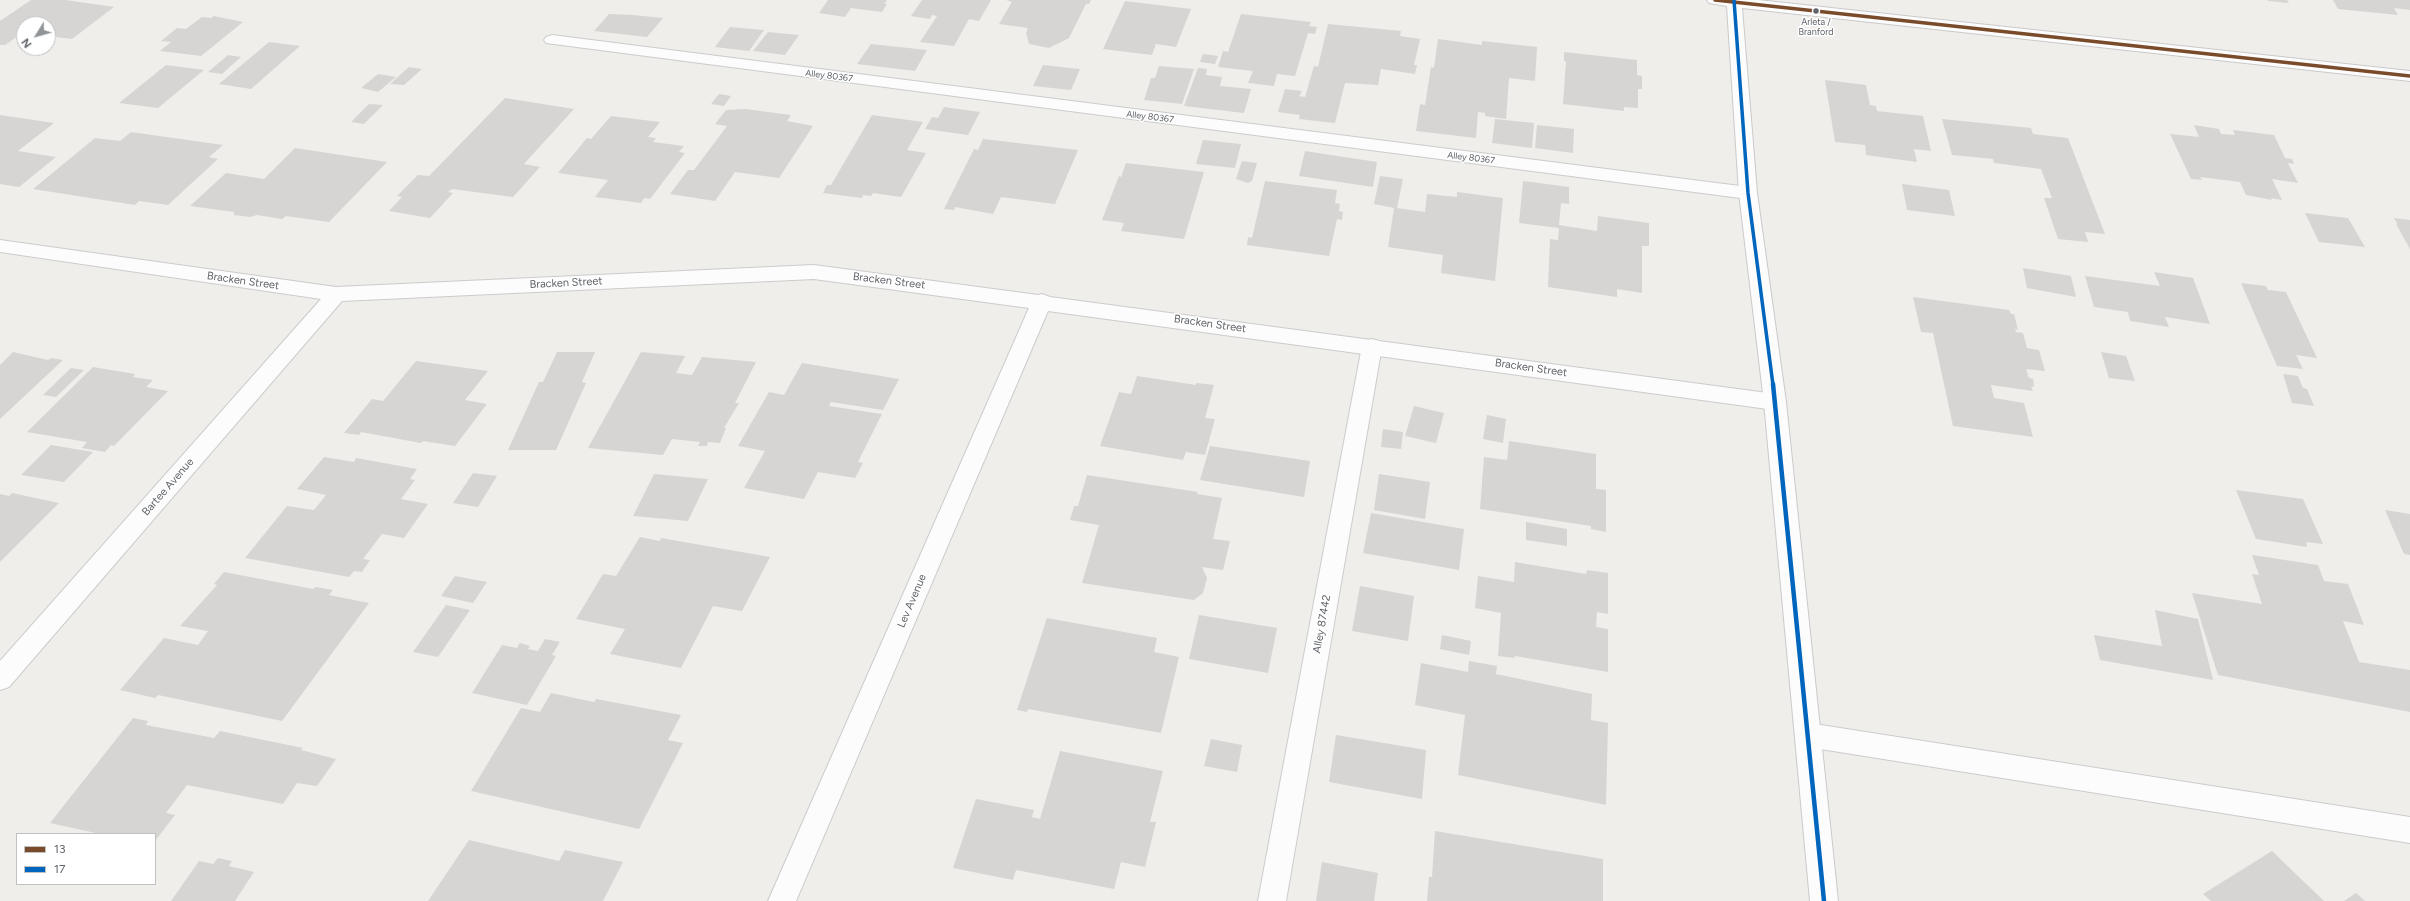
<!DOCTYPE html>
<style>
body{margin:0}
#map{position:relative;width:2410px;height:901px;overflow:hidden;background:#efeeea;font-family:Figtree,sans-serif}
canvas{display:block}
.legend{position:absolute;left:16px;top:833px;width:140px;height:52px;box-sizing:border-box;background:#fff;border:1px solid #bfc1c3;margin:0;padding:5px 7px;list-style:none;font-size:12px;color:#5f6368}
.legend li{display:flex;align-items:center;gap:8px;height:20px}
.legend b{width:20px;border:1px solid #bfc1c3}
.north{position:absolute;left:16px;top:16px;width:40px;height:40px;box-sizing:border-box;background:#fff;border:1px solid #bfc1c3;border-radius:50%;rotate:233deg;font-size:11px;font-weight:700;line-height:16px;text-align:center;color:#5f6368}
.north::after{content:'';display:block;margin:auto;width:14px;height:18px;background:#919496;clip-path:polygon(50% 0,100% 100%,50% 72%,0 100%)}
</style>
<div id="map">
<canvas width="2410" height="901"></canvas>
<ul class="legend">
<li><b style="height:5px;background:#7a4b2a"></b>13</li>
<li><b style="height:5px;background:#0065bd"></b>17</li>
</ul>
<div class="north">N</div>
</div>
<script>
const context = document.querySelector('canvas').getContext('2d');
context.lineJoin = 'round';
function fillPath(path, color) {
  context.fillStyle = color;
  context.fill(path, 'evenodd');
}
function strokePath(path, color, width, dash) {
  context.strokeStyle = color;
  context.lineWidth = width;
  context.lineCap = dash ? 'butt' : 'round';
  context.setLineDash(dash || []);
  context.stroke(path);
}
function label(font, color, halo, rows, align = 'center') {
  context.font = font + ' Figtree,sans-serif';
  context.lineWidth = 3;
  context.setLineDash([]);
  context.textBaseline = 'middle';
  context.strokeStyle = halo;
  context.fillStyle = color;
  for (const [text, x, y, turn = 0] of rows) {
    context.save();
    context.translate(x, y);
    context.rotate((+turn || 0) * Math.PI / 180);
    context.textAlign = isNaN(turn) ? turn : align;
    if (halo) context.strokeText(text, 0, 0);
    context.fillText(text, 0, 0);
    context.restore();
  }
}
fillPath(new Path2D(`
 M31,0H66L114,7L72,39L48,36V24H24V32L5,45H0V21Z
 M828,0H887L884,4H887L882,12L851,8L845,17L819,13Z
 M922,0H991L979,21L969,19L954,46L920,42L937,16L932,15L930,19L911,16Z
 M1006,0H1091L1089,4H1086L1069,38L1049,48L1029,44L1026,33L1028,28L999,24L1012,2Z
 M2268,0H2287L2289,3L2268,1Z
 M2333,0H2410V10L2394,8L2398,15L2338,9Z
 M1125,1L1191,9L1176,47L1156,44L1152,55L1103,49Z
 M609,14L633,15L663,18L647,37L594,31Z
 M1241,14L1311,22L1309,26L1317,27L1315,34L1308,33L1295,76L1277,74L1274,86L1248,83L1253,71L1218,67L1223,51L1228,52Z
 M214,16L243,22L201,56L160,51L171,42L161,41L177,28L186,29L202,17L211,18Z
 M1328,24L1401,31L1400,36L1420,39L1414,65H1417L1415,74L1381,69L1378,85L1345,83L1335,123L1299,119L1300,115L1278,112L1285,89L1302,91L1299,96L1305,97L1314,66L1318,67Z
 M730,27L764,30L749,51L715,47Z
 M768,32L799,35L785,55L753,51Z
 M1438,39L1482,45V41L1537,47L1535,81L1509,78L1506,119L1485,116V113L1478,112L1476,138L1416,131L1420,104L1425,105L1431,67L1434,68Z
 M269,42L300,46L251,89L219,84Z
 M871,44L927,50L915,71L857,64Z
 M1564,52L1637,60V75L1642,76V89H1638V108L1624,107V111L1563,104L1566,61H1564Z
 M1203,54L1218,56L1215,64L1200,62Z
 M228,55L241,57L222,74L208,72Z
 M166,65L204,70L158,108L119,103Z
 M1043,65L1080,69L1071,90L1033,86Z
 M1159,66L1194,69L1182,104L1144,100L1151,78H1155Z
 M409,67L422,69L404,85L390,84Z
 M1198,68L1207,69L1206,75L1222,77L1220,86L1251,89L1244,113L1184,106Z
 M378,74L396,77L378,92L361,88Z
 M1825,80L1866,85L1870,105L1876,106L1877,111L1923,116L1931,151L1914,149L1917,162L1866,155L1865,145L1835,142Z
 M719,94L731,96L724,106L711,104Z
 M505,98L574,109L524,164L540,167L513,197L452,189L448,192L453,193L430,218L389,211L402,197L397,196L418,175L429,176Z
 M369,104L383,105L364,124L351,122Z
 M944,107L980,112L968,135L925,129L932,117L938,118Z
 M745,109L791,115L787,121L813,126L779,178L735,172L715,201L670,194L688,170H694L727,126L715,124L726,110Z
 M0,115L54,123L18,151L56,157L19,187L0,184Z
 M872,115L923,122L907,150L926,153L901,197L873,193L871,196L863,195L862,198L823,193L827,185H831Z
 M611,116L660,122L648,137L656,138L653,142L684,146L679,152L685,153L650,199L644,198L641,203L595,197L608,180L558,173L587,138L591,139Z
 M1495,119L1534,123L1532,148L1492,143Z
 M1942,119L2031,128L2033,134L2068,138L2105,234L2085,232L2088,242L2058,239L2044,198H2052L2041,169L1994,163L1993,159L1952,155Z
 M1537,125L1574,129L1573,153L1535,148Z
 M2194,125L2219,129L2221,134L2235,135L2233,130L2274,135L2285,158L2292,159L2294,164L2288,163L2298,183L2272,179L2282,200L2271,198L2272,200L2246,195L2240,182L2200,177L2202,180L2191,179L2170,134L2199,137Z
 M131,132L223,145L209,157L218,159L168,205L139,201L135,205L33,189L95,138L120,141Z
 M983,139L1078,150L1055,204L1001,197L993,214L955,207L954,210L944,209L974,149L978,150Z
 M1203,140L1241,144L1235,168L1196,164Z
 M295,148L387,162L329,222L286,216L282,219L257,215L250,217L234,215V212L190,206L226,173L264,179Z
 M1305,151L1377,162L1373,187L1299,176Z
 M1242,161L1257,163L1252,181L1248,183L1236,179Z
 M1126,163L1204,172L1184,239L1121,231L1124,223L1102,220L1119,176L1121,177Z
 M1380,176L1403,179L1397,208L1425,212L1427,194L1457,197V192L1503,198L1495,281L1441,273L1443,255L1388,247L1394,208L1374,204Z
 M1265,181L1337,190L1335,203L1340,204L1339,211L1343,212L1342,220L1337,219L1329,256L1247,245L1248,237L1252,238Z
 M1523,181L1569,187V204L1561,203L1559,225L1597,231L1598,216L1649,223V246H1642V293L1617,289V297L1548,287L1550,239L1558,240L1559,228L1519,223Z
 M1902,184L1949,190L1955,216L1907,210Z
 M2305,213L2348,218L2365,247L2319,242Z
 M2394,218L2410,220V249L2396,224L2398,225Z
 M2023,268L2071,276L2076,297L2027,288Z
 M2154,272L2193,278L2210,324L2165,317L2169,327L2130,321L2128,312L2094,307L2085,276L2160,286Z
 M2241,283L2266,286L2268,290L2286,292L2317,358L2296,355L2303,369L2277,366Z
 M1913,297L2009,310L2011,314H2014L2018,330L2015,329L2016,332L2023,333L2027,348L2039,350L2045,371L2026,369L2029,378L2033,379L2034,387L2031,386L2033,391L1991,385L1994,398L2024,403L2033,437L1953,426L1933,333L1921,332Z
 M13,352L48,360L51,358L63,360L0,419V365Z
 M557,352H595L582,382L586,383L556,450H508L539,382H543Z
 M641,352L685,356L676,373L692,375L702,357L756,362L735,403H739L724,428H726L720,443L708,442L707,446H698L700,442L672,439L663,455L588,448Z
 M2101,352L2126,356L2135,381L2109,378Z
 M416,361L488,371L465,400L487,404L455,446L423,441L421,443L361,432L359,435L344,433L372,399L383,401Z
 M802,363L899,379L883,410L831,402L829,406L882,414L858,462L863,463L855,478L818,472L804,499L744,488L765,451L738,446L769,392L784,395Z
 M93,367L135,374L133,377L153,380L146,387L168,391L114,446L111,445L105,452L82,448L87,442L27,432Z
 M71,368L84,370L56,397L43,395Z
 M2283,374L2298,376L2303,388L2307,389L2314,406L2292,403Z
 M1137,376L1196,385V383L1214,385L1205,418L1215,419L1205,455L1186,452L1183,460L1100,446L1119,392L1131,394Z
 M1414,406L1444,413L1436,443L1405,436Z
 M1487,415L1506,419L1503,443L1483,439Z
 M1383,429L1403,432L1401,449L1381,447Z
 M1509,441L1596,454V489L1606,490V532L1591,529V526L1480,509L1484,457L1507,460Z
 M51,445L93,452L64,482L21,475Z
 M1210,446L1310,461L1304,497L1200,480Z
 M324,457L354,462L356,458L417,469L410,479L415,480L401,499L428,504L404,538L382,534L363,559L370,560L362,572L354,571L349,577L245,558L287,506L314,510L326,495L297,489Z
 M473,473L497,476L478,507L453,503Z
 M654,474L708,479L688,521L633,516Z
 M1379,474L1430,482L1425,519L1374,510Z
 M1087,475L1198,492L1197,494L1222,498L1213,539L1230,541L1223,570L1202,567L1207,578L1203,593L1194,600L1082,583L1099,525L1070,520L1074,506H1078Z
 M2236,490L2303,499L2323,544L2306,542L2307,547L2256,539Z
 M12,493L59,503L0,562V494L9,496Z
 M2385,510L2410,514V555L2404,554Z
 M1371,513L1464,529L1459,570L1363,553Z
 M1526,522L1567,529V546L1526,540Z
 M640,537L660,541L661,538L770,557L742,611L713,606L681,668L610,654L625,629L576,619L603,574L616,576Z
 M2252,555L2318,565L2324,581L2348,584L2364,625L2343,621L2359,662L2410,670V712L2218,675L2192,593L2262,604L2252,574L2259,575Z
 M1515,562L1586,574L1587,570L1608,573V614L1597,612L1596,627L1608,629V672L1515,656L1514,658L1498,656L1501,613L1475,608L1478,576L1514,582Z
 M224,572L313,589L316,587L333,590L329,595L369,603L282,721L158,695L155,698L120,690L164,638L198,645L208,631L180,626L217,585L214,584Z
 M455,576L487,582L473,603L441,596Z
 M1360,586L1414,596L1408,641L1352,631Z
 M446,605L470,610L438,657L413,652Z
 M2155,610L2198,619L2213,680L2100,660L2094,635L2162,646Z
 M1199,615L1277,628L1268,673L1189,659Z
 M1047,618L1157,638L1154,652L1179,657L1161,733L1028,709L1027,712L1017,710Z
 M1442,635L1471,641L1469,655L1440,649Z
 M545,639L560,642L552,655L556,656L527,705L472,693L502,645L517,648L520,643L530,646L528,649L538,651Z
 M1469,661L1497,666L1496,674L1592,694L1591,720L1608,723L1606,805L1458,775L1465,715L1415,705L1421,663L1468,672Z
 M551,693L594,702L596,699L681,715L668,740L683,743L639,829L471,791L521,708L540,712Z
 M133,718L148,721L146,725L214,738L220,731L303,748L301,750L336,759L317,786L297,783L283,804L187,785L166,813L175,815L155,841V834H100L50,823Z
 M1336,735L1426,750L1422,799L1329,782Z
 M1211,739L1242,745L1237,772L1204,766Z
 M1060,751L1163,771L1150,822H1156L1145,867L1121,862L1114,889L1016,870L1013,880L953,868L976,799L1034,810L1032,817L1040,819Z
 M1435,831L1603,859V901H1427L1429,877H1432Z
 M469,840L559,861L565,850L623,862L603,901H428Z
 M2272,851L2324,901H2211L2203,894Z
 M218,858L232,861L229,866L254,872L235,901H171L199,861L213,864Z
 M1322,862L1378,873L1374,901H1316Z
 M2356,893L2365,901H2344Z`), '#d6d5d3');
const service = new Path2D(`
 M552,35L1748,187L1755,189L1757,193L1755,197L1748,199L546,43L544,40L546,37Z
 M1372,339L1379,341L1382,346L1286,901H1258L1362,346L1365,341Z
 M1808,723L2410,817V843L1808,747L1799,743L1795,735L1799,727Z`);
const minor = new Path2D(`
 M0,240L336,287L814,265L1038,295L1042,294L1050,297L1775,394L1783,396L1786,402L1783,408L1775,410L1048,311L796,901H768L1029,308L814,279L342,301L9,687L0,690V661L321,299L0,252Z`);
const secondary = new Path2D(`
 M1707,0H1758L2410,71V81L1742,8L1757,193L1786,402L1838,901H1810L1764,402L1739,193L1727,6L1709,3Z`);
strokePath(service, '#cbcccc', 2);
strokePath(minor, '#cbcccc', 2);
strokePath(secondary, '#cacacb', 2);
fillPath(service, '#fdfcfc');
fillPath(minor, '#fdfcfc');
fillPath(secondary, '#fdfcfc');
strokePath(new Path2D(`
 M1715,0L2410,76`), '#7a4b2a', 3.5);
strokePath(new Path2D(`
 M1734,0L1748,193L1773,385`), '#0065bd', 3.5);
strokePath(new Path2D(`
 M1773,384L1824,901`), '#0065bd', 4.5);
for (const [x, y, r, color] of [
 [1816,11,3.5,"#5f6368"]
]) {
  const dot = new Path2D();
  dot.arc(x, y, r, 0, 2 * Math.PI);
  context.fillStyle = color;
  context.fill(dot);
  strokePath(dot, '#fff', 1.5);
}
label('9px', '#5f6368', '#fff', [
 ["Arleta /",1816,22],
 ["Branford",1816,32]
]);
label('9px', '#5f6368', '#fff', [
 ["Alley 80367",829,76,7],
 ["Alley 80367",1150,117,7],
 ["Alley 80367",1471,158,7]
]);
label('11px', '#5f6368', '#fff', [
 ["Bracken Street",243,281,8],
 ["Bracken Street",889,281,7],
 ["Bracken Street",566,283,-3],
 ["Bracken Street",1210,324,8],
 ["Bracken Street",1531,368,8],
 ["Bartee Avenue",168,487,-49],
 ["Lev Avenue",912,601,-67],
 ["Alley 87442",1322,624,-80]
]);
</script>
